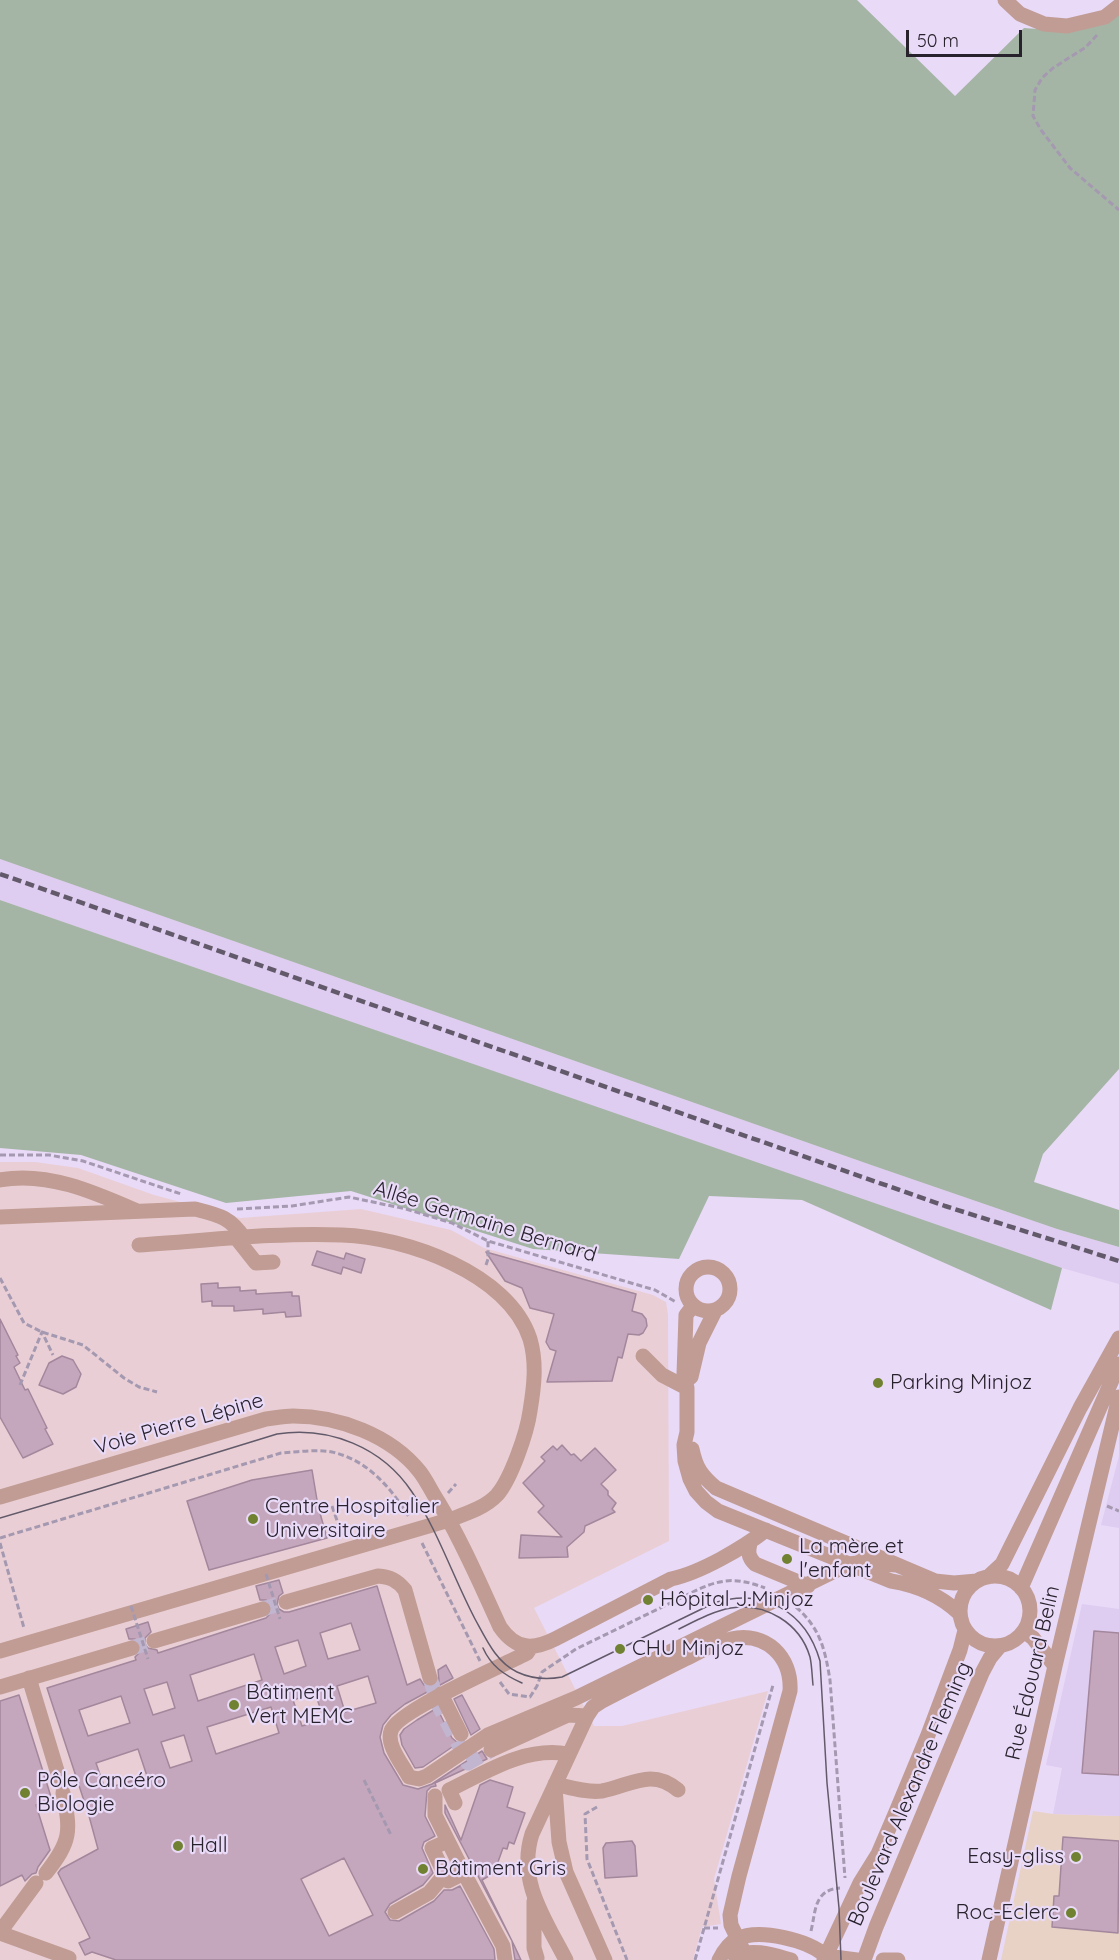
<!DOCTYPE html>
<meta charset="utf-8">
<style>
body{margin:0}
#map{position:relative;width:1119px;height:1960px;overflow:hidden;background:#e9daf8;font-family:Quicksand,sans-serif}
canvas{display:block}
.scale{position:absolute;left:906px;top:30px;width:116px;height:27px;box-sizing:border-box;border:3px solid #28222d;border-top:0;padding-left:8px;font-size:18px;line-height:21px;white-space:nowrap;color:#28222d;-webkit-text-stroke:4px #e9daf8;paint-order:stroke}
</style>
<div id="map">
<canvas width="1119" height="1960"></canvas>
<div class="scale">50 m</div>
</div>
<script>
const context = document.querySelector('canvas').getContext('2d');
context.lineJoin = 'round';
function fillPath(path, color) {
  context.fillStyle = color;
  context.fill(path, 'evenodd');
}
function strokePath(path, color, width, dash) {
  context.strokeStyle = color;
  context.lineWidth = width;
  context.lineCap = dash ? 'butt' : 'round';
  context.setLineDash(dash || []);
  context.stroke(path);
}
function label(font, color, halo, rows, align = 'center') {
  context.font = font + ' Quicksand,sans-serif';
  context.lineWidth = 4.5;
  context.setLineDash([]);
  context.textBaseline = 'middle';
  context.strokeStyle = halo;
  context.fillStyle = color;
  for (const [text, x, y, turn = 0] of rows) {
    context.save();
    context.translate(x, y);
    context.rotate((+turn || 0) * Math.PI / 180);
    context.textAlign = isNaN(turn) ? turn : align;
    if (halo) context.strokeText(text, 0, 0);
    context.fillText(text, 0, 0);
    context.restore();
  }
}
fillPath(new Path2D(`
 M1033,1811L1053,1814L1119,1816V1960H1001Z`), '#e8d2c5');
fillPath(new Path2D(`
 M0,859L874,1166L1057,1229L1119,1247V1284L1062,1268L867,1202L0,900Z
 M1119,1456V1528L1101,1525Z
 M1082,1604L1119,1609V1816L1053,1814L1062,1768L1046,1765Z`), '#dfccf1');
fillPath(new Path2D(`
 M0,1162H35L78,1168L154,1195L240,1218L361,1209L451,1230L484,1248L653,1295L666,1302L668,1315L669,1541L534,1608L594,1726H622L768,1691L714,1879L721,1924L702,1927L693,1960H0Z`), '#e9cfd5');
fillPath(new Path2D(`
 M0,0H857L955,96L1024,28L1066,31L1119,11V1069L1043,1154L1034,1182L1119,1210V1247L1057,1229L874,1166L0,859Z
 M0,900L1062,1268L1051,1310L802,1200L709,1196L679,1259L533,1249L351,1191L226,1203L81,1155L0,1148Z`), '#a5b5a5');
const building = new Path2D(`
 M317,1251L344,1259L346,1253L365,1259L361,1273L343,1267L341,1274L312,1265Z
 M486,1252L636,1294L632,1311L642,1314L646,1319L647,1326L643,1333L639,1335L628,1334L622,1358L618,1357L612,1381L547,1382L556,1351L550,1349L546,1342L554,1314L530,1308L522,1288L505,1281Z
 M218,1283V1288L240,1287V1291L256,1290V1294L292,1292V1296H299L301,1316L286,1317L285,1312L263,1314V1309L234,1311V1306H212V1301L202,1302L201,1284Z
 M0,1319L18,1355L16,1356L20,1363L14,1367L25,1390L28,1389L47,1428L45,1429L53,1444L23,1458L0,1417Z
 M62,1356L73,1360L81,1374L76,1387L63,1394L39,1385L49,1363Z
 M562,1445L571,1455L574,1454L581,1461L595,1448L616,1470L601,1484L608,1491V1495L616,1503L612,1509L615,1512L585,1526L584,1532L567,1547L568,1557L519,1558L521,1535L562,1537L538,1512L544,1506L523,1483L545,1461L541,1457L553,1446L557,1450Z
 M312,1470L318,1506L327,1538L209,1570L187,1501L252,1480Z
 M279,1580L283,1593L279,1596L277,1604L279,1609L284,1612H289L377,1586L407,1685L420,1679L424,1685L433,1687L439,1681L438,1670L446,1665L453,1678L405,1704L391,1715L383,1725L380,1737L384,1753L403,1785L418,1789L432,1784L482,1751L487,1759L435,1783L436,1786L431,1787L427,1791L425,1816L435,1836L424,1842L422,1848L433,1873L423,1885L390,1904L385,1912L390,1920L399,1921L434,1901L444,1890H452L460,1886L494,1949L495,1960H116L92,1952L85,1955L79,1943L90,1938L58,1873L61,1869L98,1849L89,1816L47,1688L136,1660L135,1657L141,1651V1645L135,1639H129L126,1629L148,1622L151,1632L145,1638V1644L148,1648L157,1650L158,1653L266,1618L272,1612V1606L266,1600H260L256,1586ZM351,1623L360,1650L328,1659L320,1633ZM298,1640L306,1666L284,1674L275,1647ZM254,1654L262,1680L198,1701L190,1675ZM368,1676L376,1703L345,1712L337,1686ZM167,1682L175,1708L153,1715L144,1689ZM315,1693L324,1719L302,1726L293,1700ZM121,1696L130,1723L88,1736L79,1710ZM271,1707L279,1733L216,1754L207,1727ZM184,1735L192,1761L170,1768L161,1742ZM138,1749L147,1776L105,1789L96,1763ZM344,1858L373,1915L329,1936L301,1879Z
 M1094,1631L1119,1633V1775L1082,1773Z
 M19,1695L52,1800L36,1805L50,1850L38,1867L36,1873L32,1874L25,1881L22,1875L0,1886V1701Z
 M462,1695L480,1729L471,1735L454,1699Z
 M437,1708L452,1738L458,1743L423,1767L415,1768L402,1745L400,1735L404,1729L417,1720Z
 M490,1780L513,1787L507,1807L525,1813L514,1844L509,1842L507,1849L503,1848L494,1873L482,1880L514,1945L521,1960H515L512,1941L445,1813V1805L461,1840L480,1785Z
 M1063,1837L1119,1841L1118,1933L1052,1927L1054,1896H1059Z
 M632,1841L635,1846L637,1876L605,1878L603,1848L606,1843Z`);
fillPath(building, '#c5a7bd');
strokePath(building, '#a3879c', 1.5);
strokePath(new Path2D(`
 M263,1609L286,1602
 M132,1648L154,1641
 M430,1678L438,1704L468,1763L491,1750`), '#c2b5cf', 15, [15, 8]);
strokePath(new Path2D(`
 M1097,35L1086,47L1053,68L1042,78L1035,90L1033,116L1041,130L1070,168L1119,210
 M0,1155H49L83,1161L181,1194
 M237,1209L292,1206L349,1197L406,1209L452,1223L488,1241L655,1290L676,1302
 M486,1265L488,1259V1241
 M0,1278L24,1323L42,1332L83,1345L124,1378L139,1387L157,1392
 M20,1385L42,1332L53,1355
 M448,1493L456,1484
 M332,1506L342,1535
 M1107,1506L1119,1511
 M0,1538L281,1453C298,1452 316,1449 332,1452C368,1460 391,1488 409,1517
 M0,1543L24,1628
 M422,1543L480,1661
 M796,1607C820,1628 825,1649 830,1680L845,1878
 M500,1682L509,1694L530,1697L537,1686L542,1672L576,1649L699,1589C724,1578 739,1578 765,1588
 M364,1780L391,1835
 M597,1807L585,1814L587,1859L627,1960
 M704,1928H718
 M811,1931C816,1910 814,1890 840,1888
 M695,1960L773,1685`), '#a499b0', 3, [6, 3]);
strokePath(new Path2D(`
 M1005,0L1020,14L1044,24L1067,26L1105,17L1119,6
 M0,1180C46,1171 94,1192 135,1210
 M0,1217L195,1209C219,1215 230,1217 244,1238
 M237,1239L256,1263L273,1262
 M686 1289a22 22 0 1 1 44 0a22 22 0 1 1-44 0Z
 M693,1306L686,1315L684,1374L687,1388V1432L684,1445L685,1461L690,1479L696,1491L706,1502L718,1511L891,1581C916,1585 941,1596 959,1613
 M643,1356L662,1375L687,1388
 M691,1377L699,1343L715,1311
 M692,1449C696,1468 701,1475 716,1488L935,1581L954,1583L977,1581
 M0,1497L266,1419C275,1418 284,1416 293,1416C338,1416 391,1435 420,1472C427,1481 432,1493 439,1503C463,1543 481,1586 500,1627C516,1650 533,1650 555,1639L671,1579C700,1573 743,1548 766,1530
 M750,1543C748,1552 748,1557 755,1564L808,1586
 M960 1611a35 35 0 1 1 70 0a35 35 0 1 1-70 0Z
 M988,1577L1002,1564L1080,1408L1119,1338
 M1021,1588L1119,1364
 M286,1602L378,1576C390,1577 397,1580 405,1590L430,1678
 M1024,1631L1033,1638L1055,1666
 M154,1641L263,1609
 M531,1647L527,1653C504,1665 396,1711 391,1731C386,1745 403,1765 409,1777L419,1779L427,1776L488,1735L576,1698L849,1564L865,1562L896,1565
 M0,1651L449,1520C465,1514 485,1508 497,1495C511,1479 527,1433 530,1411C534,1387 537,1363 530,1339C509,1273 405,1237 342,1235C276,1232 205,1241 139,1245
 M29,1678L61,1784
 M0,1687L132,1648
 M441,1694L461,1734
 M491,1750L568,1715L587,1716
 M555,1784C569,1787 586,1793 602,1791C630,1786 651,1767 678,1790
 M555,1787L559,1842L566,1872L605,1960
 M435,1796V1815L464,1873L448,1881L432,1848L448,1841
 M455,1803L449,1790C486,1772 525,1746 568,1754
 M46,1873C71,1841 71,1832 63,1793
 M464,1873L503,1946L505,1960
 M534,1901V1948L537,1958
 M395,1912L429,1893L445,1874
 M0,1932L36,1883
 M0,1933L69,1958
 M735,1956C753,1948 773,1955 791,1960
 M826,1956L857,1960
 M566,1960C545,1919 517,1881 532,1834L587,1716L593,1707L602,1701C629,1687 657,1673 685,1659C700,1652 715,1642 731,1639C766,1631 792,1657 790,1691L739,1876L730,1915L731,1925L744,1952
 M719,1960C723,1952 729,1943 737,1939C759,1928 808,1940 826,1956
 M824,1960L860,1883L878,1854L896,1812L928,1735L960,1650L965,1630
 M864,1960L876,1927L982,1673L990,1658L1000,1646
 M883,1960H898
 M989,1960L1055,1666L1119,1397`), '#c19c94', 15);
strokePath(new Path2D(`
 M0,1518L95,1490L277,1434C329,1426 382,1447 412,1492C438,1531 453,1577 475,1619C486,1639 496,1662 517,1672C532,1679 546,1680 562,1677L714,1603C764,1587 806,1612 820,1661L827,1783L839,1908L841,1960
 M679,1629C695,1621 713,1611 731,1608C765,1602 800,1623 810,1657C812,1666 812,1676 813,1685
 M483,1648C491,1666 504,1675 522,1683`), '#625a6a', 1.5);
strokePath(new Path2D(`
 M0,874L945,1206L1119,1261`), '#625a6a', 4.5, [9, 4.5]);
strokePath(new Path2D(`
 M266,1574L280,1619
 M131,1606L148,1659`), '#a499b0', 3, [6, 3]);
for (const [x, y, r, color] of [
 [878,1383,6,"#708232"],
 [253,1519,6,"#708232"],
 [787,1559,6,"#708232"],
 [648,1600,6,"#708232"],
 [620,1649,6,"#708232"],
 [234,1705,6,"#708232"],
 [25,1793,6,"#708232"],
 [178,1846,6,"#708232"],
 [1076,1857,6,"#708232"],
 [423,1869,6,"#708232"],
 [1071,1913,6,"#708232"]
]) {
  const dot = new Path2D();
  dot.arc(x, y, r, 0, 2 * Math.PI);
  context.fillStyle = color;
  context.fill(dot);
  strokePath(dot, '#e9daf8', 2);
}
label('21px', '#28222d', '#e9daf8', [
 ["Allée Germaine Bernard",485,1222,17],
 ["Voie Pierre Lépine",179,1424,-16],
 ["Rue Édouard Belin",1033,1673,-77],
 ["Boulevard Alexandre Fleming",910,1794,-67]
]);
label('21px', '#28222d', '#e9daf8', [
 ["Parking Minjoz",890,1383],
 ["Centre Hospitalier",265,1507],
 ["Universitaire",265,1531],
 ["La mère et",799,1547],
 ["l'enfant",799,1571],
 ["Hôpital J.Minjoz",660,1600],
 ["CHU Minjoz",632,1649],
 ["Bâtiment",246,1693],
 ["Vert MEMC",246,1717],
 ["Pôle Cancéro",37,1781],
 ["Biologie",37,1805],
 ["Hall",190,1846],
 ["Easy-gliss",1064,1857,"right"],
 ["Bâtiment Gris",435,1869],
 ["Roc-Eclerc",1059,1913,"right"]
], 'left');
</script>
